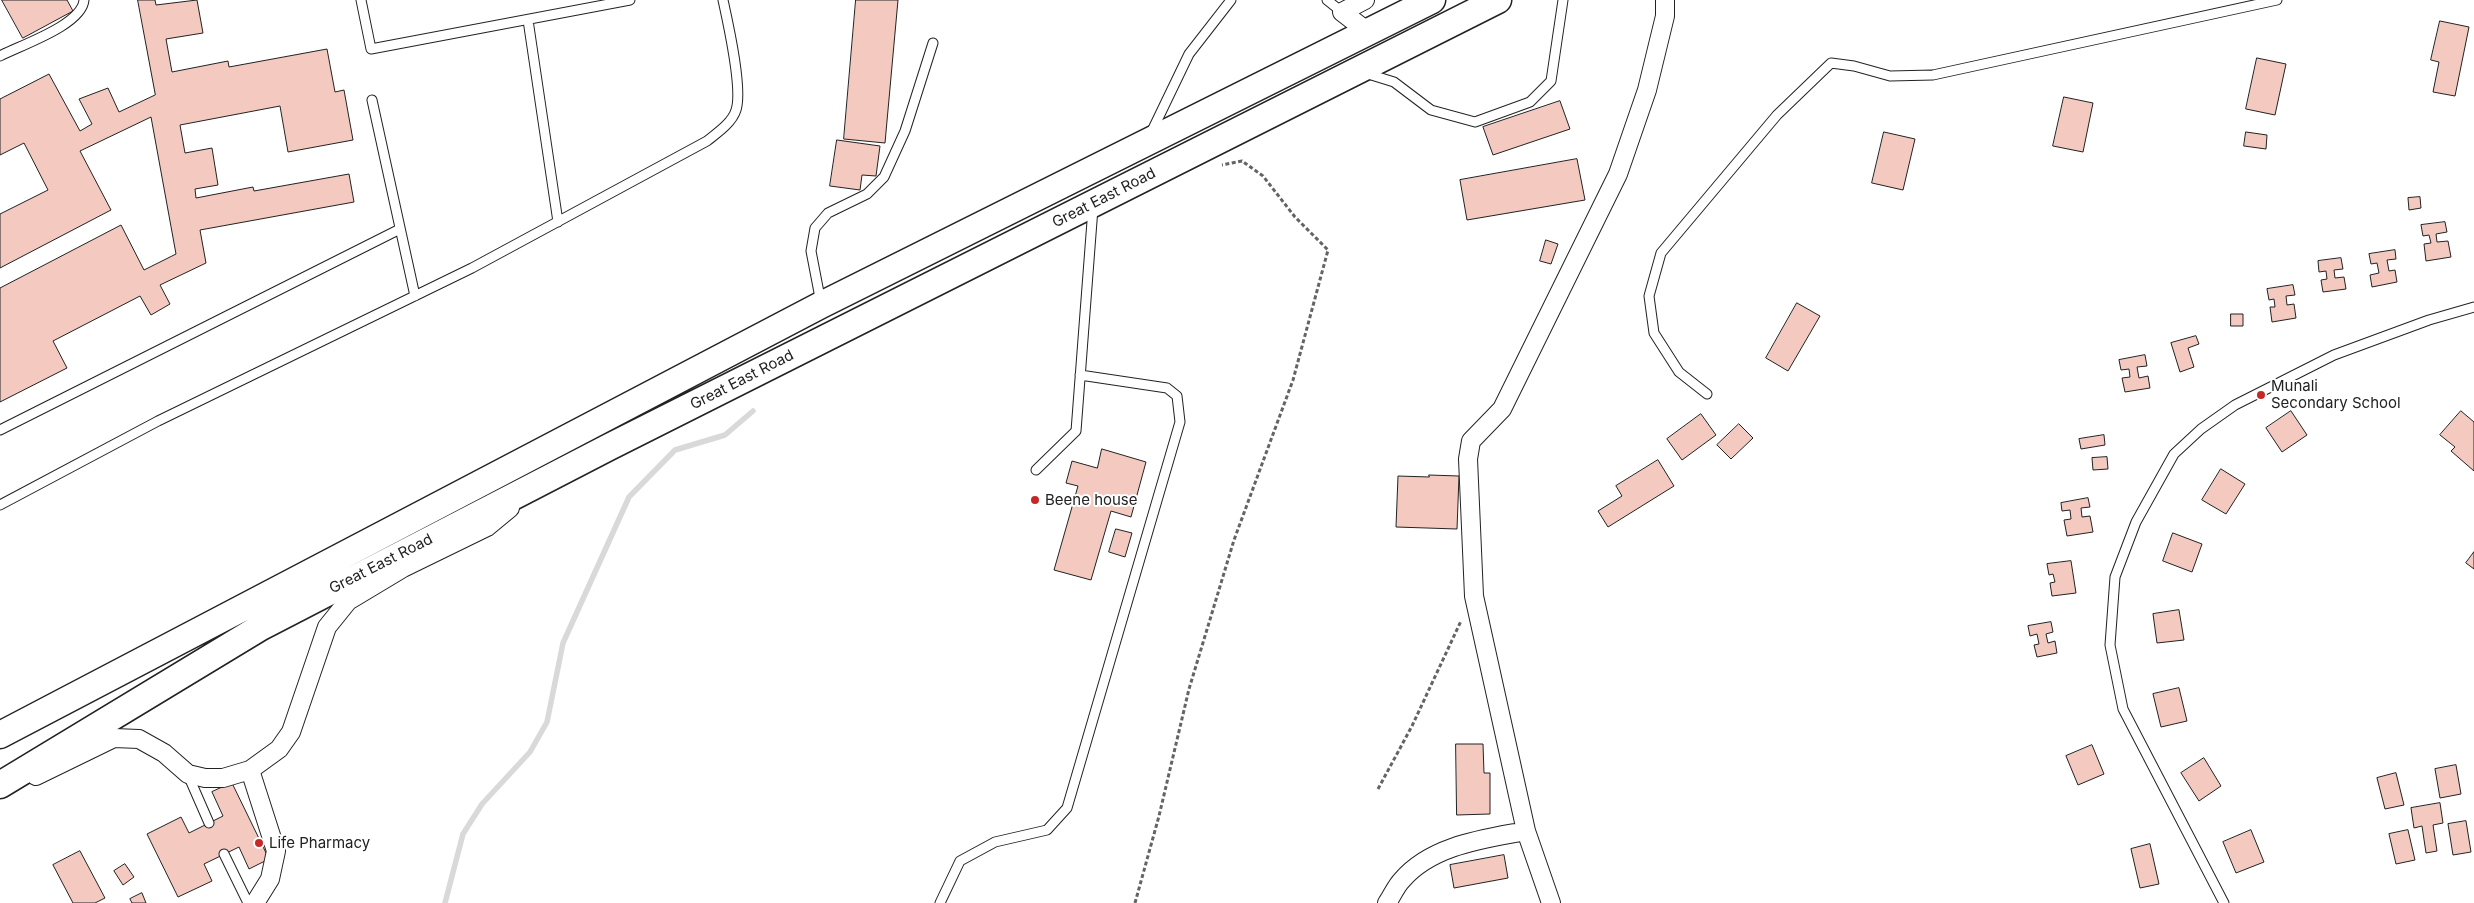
<!DOCTYPE html>
<style>
body{margin:0}
canvas{display:block;background:#fff}
</style>
<canvas width="2474" height="903"></canvas>
<script>
const context = document.querySelector('canvas').getContext('2d');
context.lineJoin = 'round';
function strokePath(path, color, width, dash) {
  context.strokeStyle = color;
  context.lineWidth = width;
  context.lineCap = dash ? 'butt' : 'round';
  context.setLineDash(dash || []);
  context.stroke(path);
}
function fillPath(path, color) {
  context.fillStyle = color;
  context.fill(path, 'evenodd');
}
function label(font, color, halo, rows, align = 'center') {
  context.font = font + ' Inter,sans-serif';
  context.lineWidth = 4;
  context.setLineDash([]);
  context.textBaseline = 'middle';
  context.strokeStyle = halo;
  context.fillStyle = color;
  for (const [text, x, y, turn = 0] of rows) {
    context.save();
    context.translate(x, y);
    context.rotate((+turn || 0) * Math.PI / 180);
    context.textAlign = isNaN(turn) ? turn : align;
    if (halo) context.strokeText(text, 0, 0);
    context.fillText(text, 0, 0);
    context.restore();
  }
}
strokePath(new Path2D(`
 M445,903L463,834L482,804L530,752L547,722L563,643L629,497L675,450L725,435L753,411`), '#d9d9d9', 5.5);
const building = new Path2D(`
 M2,0H67L73,11L23,38Z
 M138,0H155L156,5L197,0L203,33L166,39L172,72L228,61L229,67L327,49L335,92L344,90L353,140L288,152L280,106L180,125L185,153L212,148L218,185L195,189L196,198L253,187L254,191L349,174L354,202L200,230L206,263L160,285L170,304L151,315L140,296L53,341L67,368L0,402V288L121,225L144,270L176,254L151,117L80,151L111,210L0,268V214L48,190L24,143L0,155V99L49,74L80,131L92,124L79,99L108,88L119,112L155,95Z
 M856,0H898L885,143L844,139Z
 M2440,21L2469,27L2455,96L2433,92L2439,62L2431,60Z
 M2257,58L2286,64L2275,115L2246,109Z
 M2064,97L2093,103L2083,152L2053,146Z
 M1560,101L1570,129L1493,155L1483,127Z
 M1884,132L1915,139L1903,190L1872,183Z
 M2246,132L2267,135L2266,149L2244,146Z
 M837,140L880,146L876,176L862,175L860,190L830,186Z
 M1577,159L1585,200L1467,220L1460,180Z
 M2420,197L2421,208L2409,210L2408,198Z
 M2445,222L2447,232L2436,234L2437,242L2448,241L2451,257L2426,261L2424,244L2431,243L2429,235L2423,236L2421,225Z
 M1546,240L1558,244L1551,264L1540,261Z
 M2395,250L2396,259L2387,260L2389,271L2395,270L2397,282L2372,287L2370,275L2379,273L2377,263L2371,264L2369,254Z
 M2341,258L2343,269L2334,270L2335,278L2344,277L2346,289L2323,292L2321,280L2327,279L2326,271L2319,272L2318,261Z
 M2293,285L2295,295L2286,296L2287,305L2294,304L2296,318L2272,322L2270,307H2275L2274,299L2269,300L2267,289Z
 M1797,303L1820,316L1788,371L1766,358Z
 M2231,314H2243V326H2231Z
 M2196,336L2199,344L2188,348L2194,367L2180,372L2171,343Z
 M2145,355L2147,366L2137,367L2139,378L2148,376L2150,388L2125,392L2122,378L2130,377L2129,369L2121,370L2119,360Z
 M2291,411L2307,435L2282,452L2266,428Z
 M2461,411L2474,422V471L2451,451L2455,447L2440,435Z
 M1701,414L1716,435L1682,460L1667,439Z
 M1739,424L1753,438L1731,459L1717,445Z
 M2104,435L2105,445L2081,449L2079,439Z
 M1102,449L1146,462L1131,517L1111,511L1091,580L1054,570L1078,486L1066,483L1072,461L1097,468Z
 M2107,457L2108,469L2093,470L2092,458Z
 M1658,460L1674,486L1608,527L1598,511L1622,496L1616,486Z
 M2221,469L2245,484L2226,514L2202,500Z
 M1429,475L1459,476L1457,529L1396,527L1398,476L1429,477Z
 M2088,498L2090,507L2081,508L2082,517L2090,516L2093,532L2067,536L2064,520L2071,519L2070,510L2062,511L2061,503Z
 M1116,529L1132,533L1125,557L1109,552Z
 M2173,533L2202,544L2192,572L2163,561Z
 M2474,552V569L2466,563Z
 M2071,561L2076,593L2052,596L2050,583L2055,582L2053,574L2049,575L2047,564Z
 M2179,610L2184,640L2157,643L2153,614Z
 M2051,622L2053,632L2046,634L2048,643L2055,641L2057,653L2037,657L2034,645L2039,644L2037,634L2030,636L2028,626Z
 M2179,688L2187,721L2161,727L2153,694Z
 M1456,744H1483L1484,773H1490V814L1457,815Z
 M2092,745L2104,774L2078,785L2066,756Z
 M2204,758L2221,786L2199,801L2181,773Z
 M2456,765L2461,794L2440,798L2435,769Z
 M2396,773L2404,805L2385,809L2377,778Z
 M232,783L269,859L249,869L239,847L204,864L212,881L178,897L147,834L181,817L189,833L223,816L212,792Z
 M2440,803L2443,823L2433,825L2437,851L2426,853L2422,826L2414,828L2411,808Z
 M2466,821L2471,852L2453,855L2448,824Z
 M2251,830L2264,862L2236,873L2223,842Z
 M2408,830L2415,860L2396,864L2389,834Z
 M2150,844L2159,884L2140,888L2131,849Z
 M80,851L105,898L95,903H73L53,865Z
 M1504,855L1508,878L1454,888L1450,865Z
 M125,864L134,877L123,885L114,871Z
 M142,893L146,903H132L130,899Z`);
fillPath(building, '#f3c9c0');
strokePath(building, '#222', 1);
const service = new Path2D(`
 M361,0L371,49L630,0
 M1327,0L1342,12
 M528,20L558,222
 M0,56C21,45 82,25 84,0
 M1365,73L1394,82L1431,110L1475,122L1530,102L1551,81L1563,0
 M372,100L415,296
 M1151,133L1189,54L1231,0
 M821,303L811,251L815,228L828,213L867,194L884,177L905,131L933,43
 M1707,394L1679,372L1654,333L1649,296L1661,253L1777,115L1831,63L1854,66L1890,76L1933,75L2277,0
 M0,430L400,229
 M1036,470L1076,431L1093,208
 M0,505L158,421L472,268L707,141C717,133 732,123 736,110C743,89 728,23 723,0
 M188,775L209,823
 M224,854L248,903
 M940,903L960,861L995,842L1047,830L1067,808L1180,422L1177,396L1167,388L1080,375
 M2224,903L2123,709L2110,645L2115,577L2136,522L2174,454L2201,429L2235,405L2334,355L2429,320L2474,307`);
const minor = new Path2D(`
 M1365,0L1342,12L1368,32
 M250,770L276,851L270,879L255,903
 M36,776L114,738L139,739L164,753L188,774L205,778H223L250,770L279,749L291,732L327,627L348,601L403,568L487,527L510,508
 M1387,903C1392,896 1396,886 1402,880C1432,845 1484,839 1526,831
 M1551,903L1526,831L1474,596L1468,459L1471,441L1502,409L1618,174L1647,90L1665,16V0`);
const primary = new Path2D(`
 M0,735L821,305L1432,0
 M0,785L261,627L609,447L1498,0`);
strokePath(service, '#222', 11);
strokePath(minor, '#222', 20);
strokePath(primary, '#222', 29);
strokePath(new Path2D(`
 M1378,789L1412,726L1461,621
 M1135,903L1159,816L1189,689L1234,540L1293,380L1328,250L1295,217L1263,176L1242,161L1222,165`), '#646464', 3, [4, 2.5]);
strokePath(service, '#fff', 9);
strokePath(minor, '#fff', 18);
strokePath(primary, '#fff', 26);
for (const [x, y, r, color] of [
 [2261,395,5,"#c62828"],
 [1035,500,5,"#c62828"],
 [259,843,5,"#c62828"]
]) {
  const dot = new Path2D();
  dot.arc(x, y, r, 0, 2 * Math.PI);
  context.fillStyle = color;
  context.fill(dot);
  strokePath(dot, '#fff', 2);
}
label('15px', '#222', '#fff', [
 ["Great East Road",1104,198,-27],
 ["Great East Road",742,380,-27],
 ["Great East Road",381,564,-27]
]);
label('15px', '#222', '#fff', [
 ["Munali",2271,386],
 ["Secondary School",2271,403],
 ["Beene house",1045,500],
 ["Life Pharmacy",269,843]
], 'left');
</script>
